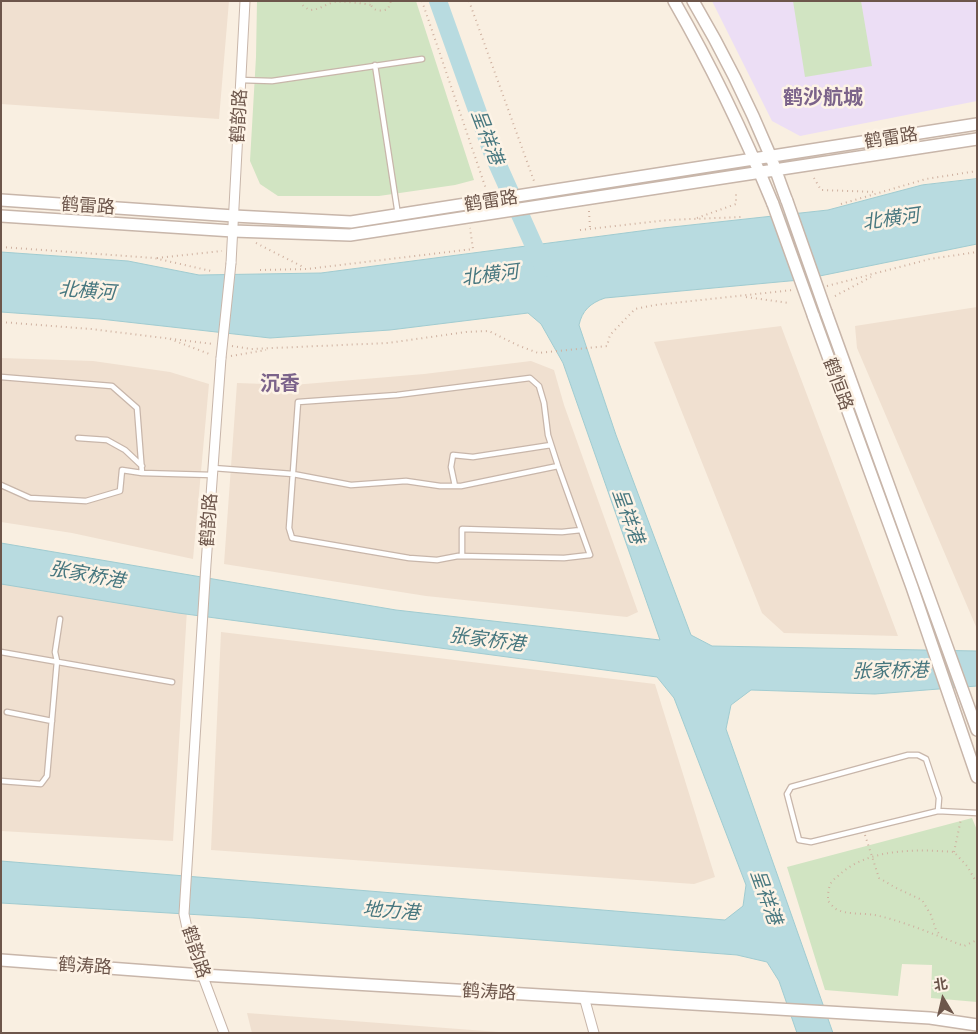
<!DOCTYPE html>
<meta charset="utf-8">
<style>
body{margin:0}
#map{position:relative;width:978px;height:1034px;overflow:hidden;background:#f9efe1;font-family:"Golos Text","Noto Sans SC",sans-serif}
canvas{display:block}
.frame{position:absolute;inset:0;border:2px solid #6d564b;pointer-events:none}
.north{position:absolute;left:918px;top:974px;width:50px;height:50px;-webkit-text-stroke:4px #fdf3e6;paint-order:stroke;rotate:351deg;font-size:14px;font-weight:700;line-height:20px;text-align:center;color:#6d564b}
.north::after{content:'';display:block;margin:auto;width:18px;height:22px;background:#6d564b;clip-path:polygon(50% 0,100% 100%,50% 72%,0 100%)}
</style>
<div id="map">
<canvas width="978" height="1034"></canvas>
<div class="frame"></div>
<div class="north">北</div>
</div>
<script>
const context = document.querySelector('canvas').getContext('2d');
context.lineJoin = 'round';
function fillPath(path, color) {
  context.fillStyle = color;
  context.fill(path, 'evenodd');
}
function strokePath(path, color, width, dash) {
  context.strokeStyle = color;
  context.lineWidth = width;
  context.lineCap = dash ? 'butt' : 'round';
  context.setLineDash(dash || []);
  context.stroke(path);
}
function label(font, color, halo, rows, align = 'center') {
  context.font = font + ' "Golos Text","Noto Sans SC",sans-serif';
  context.lineWidth = 5;
  context.setLineDash([]);
  context.textBaseline = 'middle';
  context.strokeStyle = halo;
  context.fillStyle = color;
  for (const [text, x, y, turn = 0] of rows) {
    context.save();
    context.translate(x, y);
    context.rotate((+turn || 0) * Math.PI / 180);
    context.textAlign = isNaN(turn) ? turn : align;
    if (halo) context.strokeText(text, 0, 0);
    context.fillText(text, 0, 0);
    context.restore();
  }
}
fillPath(new Path2D(`
 M1,1H229L219,119L1,104Z
 M977,307V629L857,348L855,326Z
 M781,326L898,636L784,633L762,613L654,342Z
 M1,358L93,361L170,372L209,384L193,559L72,533L1,522Z
 M531,361L554,370L564,405L638,612L627,617L426,596L224,564L237,383L293,385L424,374Z
 M1,583L187,610L173,841L1,831Z
 M221,632L655,684L715,877L694,884L211,850Z
 M247,1013L512,1033H252Z`), '#f0e0d0');
fillPath(new Path2D(`
 M712,1H977V101L800,136L772,121Z`), '#ecdef5');
fillPath(new Path2D(`
 M257,1H416L474,180L455,185L379,196H278L260,184L250,161L256,57Z
 M793,1H861L872,66L805,77Z
 M972,818L977,830V1002L931,998L932,965L902,964L898,996L825,990L787,867Z`), '#d1e4c2');
const water = new Path2D(`
 M977,179V244L800,280L605,298C590,303 582,311 579,325L616,435L691,635L712,646L977,651V686L875,694L751,690L731,705L726,729L833,1033H797L779,981L767,962L737,955L253,918L1,903V861L725,920L743,906L746,885L674,698L657,677L178,613L1,584V543L396,610L660,640L563,363L541,324L528,313L390,330L270,338L100,319L1,312V252L128,261L199,275L321,273L663,228L828,210L922,185Z`);
fillPath(water, '#b8dbe0');
strokePath(water, '#a0cbd0', 1);
strokePath(new Path2D(`
 M438,1L492,152L544,268`), '#b8dbe0', 18);
const service = new Path2D(`
 M375,65L398,215
 M240,80L272,81L422,59
 M1,377L112,386L137,408L142,473
 M530,378L539,386L544,403L548,435L558,466L590,555L564,558L458,556L437,560L409,558L292,538L289,528L298,402L397,395Z
 M78,438L107,440L125,450L142,466
 M213,468L293,474L351,485L406,481L440,486H461L558,466
 M1,485L30,498L86,501L120,491L122,470L142,473L212,475
 M455,486L451,467L453,455L473,457L551,445
 M462,556V529L562,532L581,530
 M1,652L172,682
 M7,712L52,721
 M1,781L41,784L47,776L57,661L55,652L60,619
 M938,811L939,798L926,759L918,755H908L791,787L787,794L799,840L811,842L938,811L977,813`);
const minor = new Path2D(`
 M231,263L245,1
 M221,358L206,564L184,914L190,942L224,1033
 M584,997L594,1033`);
const tertiary = new Path2D(`
 M674,1C712,67 744,134 773,204
 M693,1C722,50 748,102 770,155C776,170 781,186 787,201
 M1,200L234,216L351,222L977,124
 M1,216L233,231L350,235L977,139
 M826,312L977,730
 M813,315L912,587L977,777
 M1,960L202,975L930,1018L977,1025`);
strokePath(service, '#c8b6aa', 7);
strokePath(minor, '#c8b6aa', 11);
strokePath(tertiary, '#c8b6aa', 14);
strokePath(new Path2D(`
 M301,1V4L309,10C320,10 325,4 335,2C342,1 362,3 371,5
 M370,1C371,11 380,12 388,9L391,1
 M422,1L486,189
 M469,1L534,181
 M814,178L821,190L877,192
 M841,204L926,179L977,171
 M589,211L590,228
 M697,218L736,204V193
 M580,230L668,220L741,217
 M256,243L305,268
 M1,247L154,258L211,271
 M157,258L222,251
 M260,270L307,269L473,249L470,228
 M827,286L930,259L977,252
 M835,296L871,277
 M746,297L789,303
 M1,322L91,329L213,344
 M170,339L212,355
 M232,346L251,349L388,343L466,332L489,331L517,345L538,353L607,346L610,335L635,309L655,305L793,290
 M231,356L266,350
 M865,835L879,878L896,888L922,900L931,915L936,930L941,936
 M954,852L961,819
 M977,883L967,866L954,852C916,849 866,848 837,877C834,879 831,882 830,885C828,890 828,896 828,901C830,903 833,907 836,909C847,915 863,913 875,915C906,922 935,935 964,946L977,940`), '#cfb1a0', 2, [1, 4]);
strokePath(service, '#fff', 4.5);
strokePath(minor, '#fff', 9);
strokePath(tertiary, '#fff', 11);
const minorBridge = new Path2D(`
 M221,358L231,263`);
const tertiaryBridge = new Path2D(`
 M787,201L826,312
 M773,204L813,315`);
strokePath(minorBridge, '#c8b6aa', 11, []);
strokePath(tertiaryBridge, '#c8b6aa', 14, []);
strokePath(minorBridge, '#fff', 9);
strokePath(tertiaryBridge, '#fff', 11);
label('18px', '#6d564b', '#fdf3e6', [
 ["鹤韵路",239,116,-87],
 ["鹤雷路",891,138,-9],
 ["鹤雷路",491,201,-9],
 ["鹤雷路",88,206,4],
 ["鹤恒路",838,384,70],
 ["鹤韵路",209,520,-86],
 ["鹤韵路",196,952,72],
 ["鹤涛路",85,966,4],
 ["鹤涛路",489,992,3]
]);
label('italic 19px', '#47777f', '#fdf3e6', [
 ["呈祥港",487,137,69],
 ["北横河",891,219,-8],
 ["北横河",490,275,-7],
 ["北横河",87,291,4],
 ["呈祥港",628,516,70],
 ["张家桥港",87,575,10],
 ["张家桥港",487,640,7],
 ["张家桥港",890,671,-1],
 ["呈祥港",766,897,70],
 ["地力港",391,911,4]
]);
label('bold 20px', '#7b638a', '#fdf3e6', [
 ["鹤沙航城",823,98],
 ["沉香",280,384]
]);
</script>
